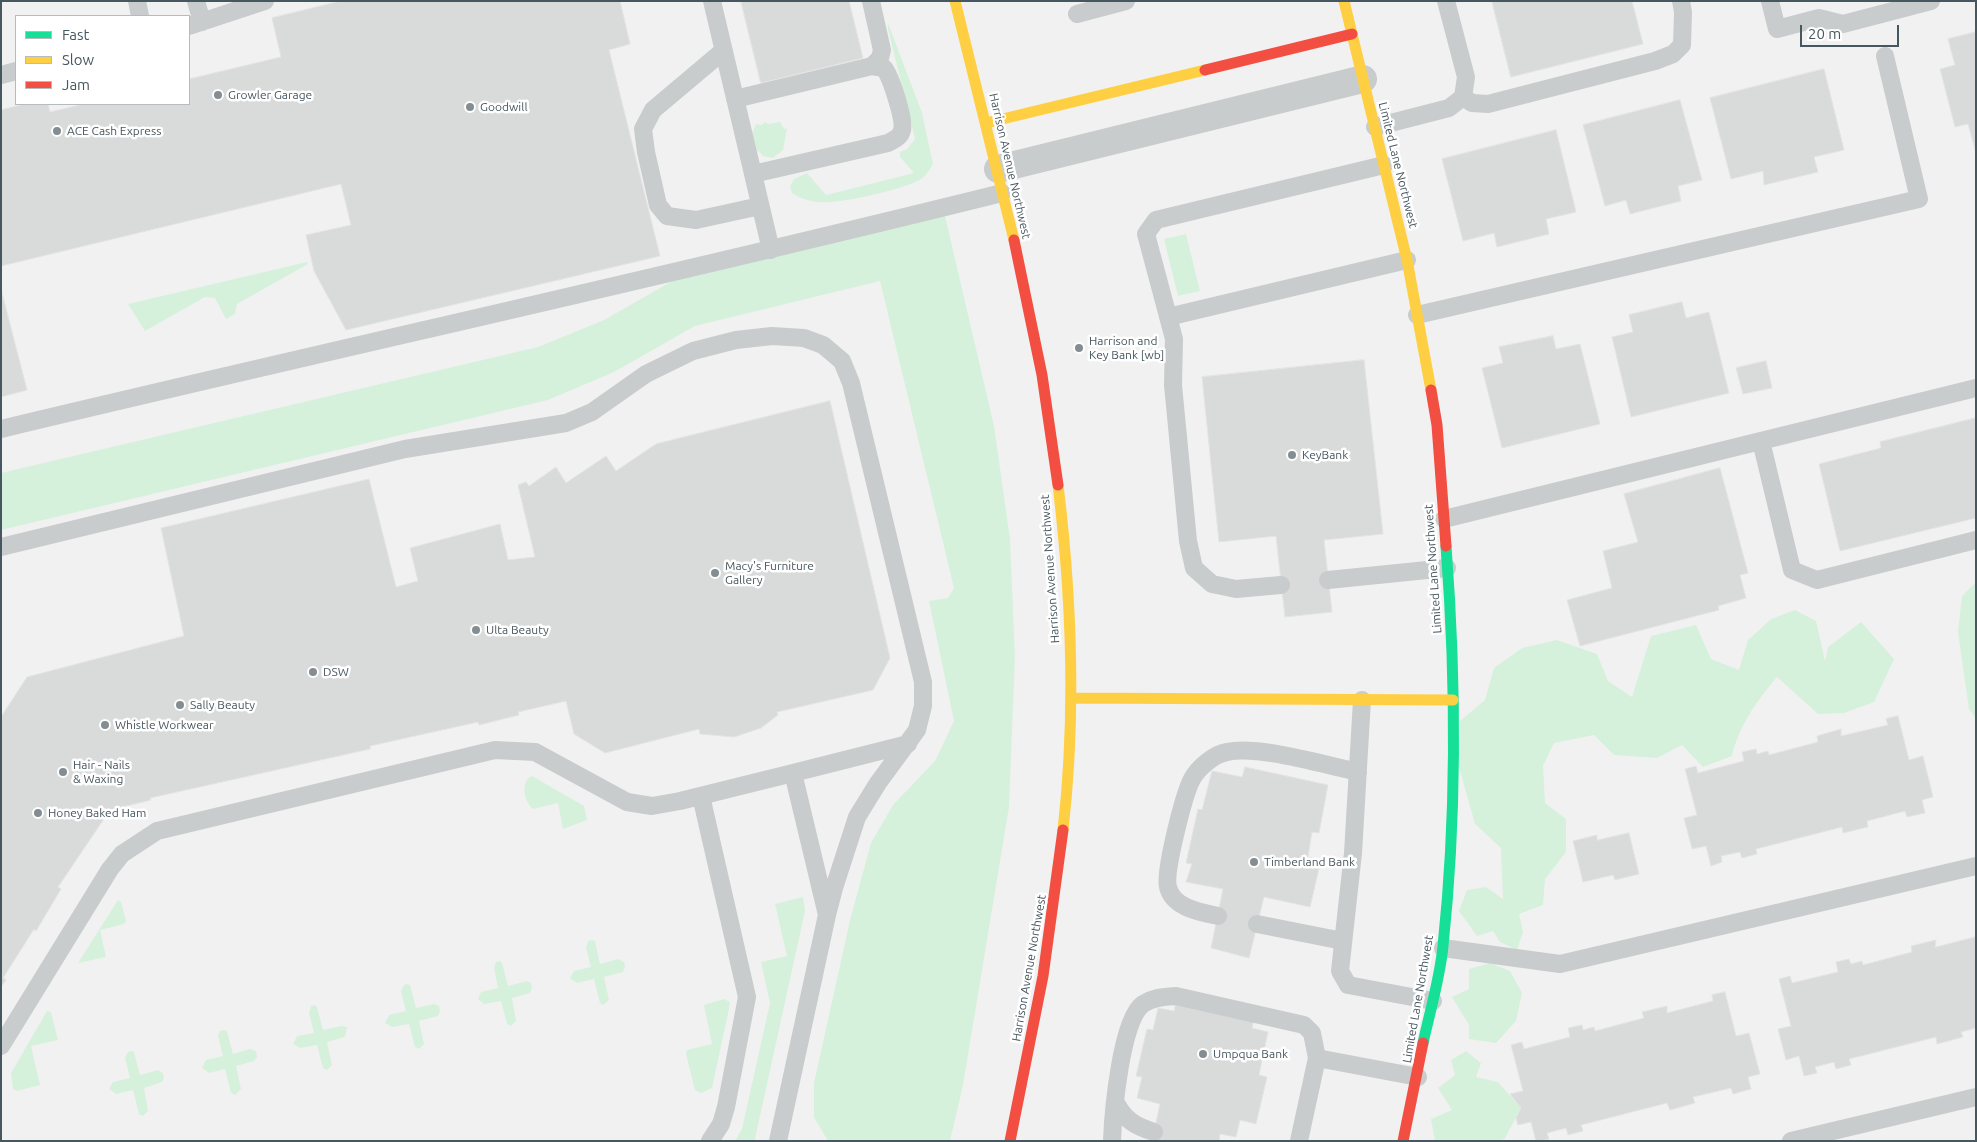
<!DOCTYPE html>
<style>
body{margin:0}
#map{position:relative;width:1977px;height:1142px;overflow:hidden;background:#f2f1f1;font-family:Ubuntu,sans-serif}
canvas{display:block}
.frame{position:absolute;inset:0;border:2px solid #47575f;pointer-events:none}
.legend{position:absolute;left:15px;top:15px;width:175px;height:90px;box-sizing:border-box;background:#fff;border:1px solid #b5bcbf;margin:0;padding:6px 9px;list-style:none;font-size:15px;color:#47575f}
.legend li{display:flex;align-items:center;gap:10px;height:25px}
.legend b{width:25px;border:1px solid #b5bcbf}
.scale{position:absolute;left:1800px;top:25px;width:99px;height:22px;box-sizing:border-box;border:2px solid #47575f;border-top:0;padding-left:6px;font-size:15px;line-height:18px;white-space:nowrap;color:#47575f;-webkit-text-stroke:4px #fff;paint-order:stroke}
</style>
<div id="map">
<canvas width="1977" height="1142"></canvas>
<div class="frame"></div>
<ul class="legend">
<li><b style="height:6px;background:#16e098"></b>Fast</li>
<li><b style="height:6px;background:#ffcf43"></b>Slow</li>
<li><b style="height:6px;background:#f24e42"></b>Jam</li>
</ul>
<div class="scale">20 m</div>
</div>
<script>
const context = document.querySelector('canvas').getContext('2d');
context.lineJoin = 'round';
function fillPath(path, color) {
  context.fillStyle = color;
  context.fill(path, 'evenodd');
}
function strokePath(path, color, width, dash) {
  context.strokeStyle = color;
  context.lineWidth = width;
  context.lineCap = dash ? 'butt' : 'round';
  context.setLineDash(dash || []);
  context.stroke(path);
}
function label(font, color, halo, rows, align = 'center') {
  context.font = font + ' Ubuntu,sans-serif';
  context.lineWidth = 5;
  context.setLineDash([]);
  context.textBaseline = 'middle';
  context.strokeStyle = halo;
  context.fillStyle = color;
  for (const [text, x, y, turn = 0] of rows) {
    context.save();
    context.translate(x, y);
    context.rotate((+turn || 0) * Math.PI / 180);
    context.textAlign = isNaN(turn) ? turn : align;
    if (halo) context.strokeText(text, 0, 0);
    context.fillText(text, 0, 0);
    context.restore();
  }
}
fillPath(new Path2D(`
 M888,23L922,113L933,164C930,169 926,176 921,179C906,189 836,205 818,202C808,201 800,198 792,193L790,186L794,179L807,173L826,195L914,173L900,157V152L907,149L915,139L888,29Z
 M765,122L768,124L780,122L784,129L787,128L783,150L773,158L763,156L759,151L755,154L750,138L756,124L761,125Z
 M945,216L994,426L1010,539L1015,656L1009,807L963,1085L950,1141H828L814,1117V1083L850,920L871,843L893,805L935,761L954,721L929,601L948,598L954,588L880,281L695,326L614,372L548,400L1,530V473L538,347L604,320L683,275Z
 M1186,234L1200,291L1178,296L1164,239Z
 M307,262L308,264L237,304L235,314L226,319L215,298L205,297L145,331L128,304Z
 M1976,582V719L1969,709L1958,632L1962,596Z
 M1795,610L1816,621L1825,661L1828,647L1861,622L1894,659L1874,702L1844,713L1818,714L1777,677C1757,701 1739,725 1732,756L1703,767L1682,745L1657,758L1614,755L1594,735L1554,743L1543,766L1545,803L1566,819V852L1545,879L1543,905L1519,914L1523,932L1517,950L1500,942L1493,931L1477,936L1459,911L1467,890L1486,887L1503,899L1501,848L1475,824L1459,767L1460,721L1485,700L1494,668L1522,648L1557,640L1597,654L1608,681L1632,697L1651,636L1696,625L1711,659L1739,670L1748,640L1771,619Z
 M532,776L584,806L587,820L563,829L558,803L533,809C524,802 520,781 532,776Z
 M803,897L805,911L755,1139L754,1141H735L742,1129L770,1003L761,962L787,956L775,904Z
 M118,900L121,902L126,921L124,924L100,930L106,957L78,963Z
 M592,940L595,941L600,964L618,959L624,962L625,967L623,972L604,977L609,1000L603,1005L600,1003L594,979L577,983L570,978L574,971L591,967L586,947L588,941Z
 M500,961L502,963L508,986L527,981L531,983L532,988L530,993L512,998L516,1021L511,1026L507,1024L501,1001L484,1004L478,999L481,992L498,988L494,968L496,962Z
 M1490,963L1510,971L1522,993L1516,1021L1496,1043L1469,1039V1025L1452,997L1469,989V969Z
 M407,984L410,985L416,1008L434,1004L439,1006L440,1011L438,1016L419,1021L424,1044L419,1049L415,1047L409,1024L392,1027L385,1023L389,1015L406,1011L401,991L404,985Z
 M724,999L730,1002L729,1009L712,1088L701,1093L695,1090L686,1054L687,1050L712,1044L704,1005Z
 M315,1005L317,1007L323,1030L341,1026L347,1027L345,1037L327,1042L332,1065L327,1070L323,1068L317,1045L300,1048L293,1044L297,1036L314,1033L309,1013L311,1006Z
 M47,1011L51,1012L58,1040L31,1046L40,1085L17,1091L13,1089L11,1073Z
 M224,1030L227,1031L233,1054L250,1049L256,1051L257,1057L254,1061L236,1066L241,1089L235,1095L231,1093L225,1069L209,1073L202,1068L206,1060L223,1056L218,1036L220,1031Z
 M131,1051L134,1052L140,1075L158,1070L163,1073L164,1078L162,1082L144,1088L148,1111L143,1116L139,1114L133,1090L116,1094L109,1089L113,1082L130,1078L125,1058L128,1052Z
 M1466,1051L1481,1063L1476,1077L1498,1082L1521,1108L1505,1138L1501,1141H1435L1431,1119L1452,1110L1438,1088L1455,1075L1451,1060Z`), '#d5f1dc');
const building = new Path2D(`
 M341,1H620L630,44L609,50L660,256L346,330L314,271L306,235L351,225L341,184L1,266V110L25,104H48L50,112L84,104H189V79L281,57L272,18Z
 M741,1H849L863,58L761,83Z
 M1492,1H1632L1643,44L1511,77Z
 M1976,32V153L1968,124L1955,127L1940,69L1955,65L1948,39Z
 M1824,69L1844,150L1814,157L1818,172L1764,185L1763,171L1731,179L1710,98Z
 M1680,100L1702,180L1678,186L1681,201L1630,214L1626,200L1605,206L1583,125Z
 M1556,130L1576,212L1546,219L1549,234L1497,247L1494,233L1463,241L1442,159Z
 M1,289L27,390L1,397Z
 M1682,302L1686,318L1709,312L1729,393L1631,417L1612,337L1633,332L1629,315Z
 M1553,336L1556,349L1580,344L1600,424L1502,448L1482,368L1503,363L1499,347Z
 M1364,360L1383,534L1324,540L1332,612L1285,617L1276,536L1219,542L1202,377Z
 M1766,361L1772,388L1743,394L1736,368Z
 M830,401L890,658L873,690L777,712L778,715L761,728L734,737L700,734L699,729L605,753L574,734L566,701L518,712L519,715L479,725L478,722L370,746V749L150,798L151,800L110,810L58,887L61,889L36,931L34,929L3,978L6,980L1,987V717L27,677L184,636L161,528L369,479L396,587L418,581L410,548L500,524L508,560L535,557L518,485L526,482L529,486L556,467L566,483L606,456L616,471L656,444Z
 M1976,418V518L1840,551L1819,464L1881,448L1880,442Z
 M1720,468L1748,573L1740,575L1746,598L1718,606L1719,610L1580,646L1567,600L1612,588L1603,551L1638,542L1624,494Z
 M1898,716L1909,760L1923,756L1933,797L1922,800L1925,813L1907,817L1905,811L1867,821L1868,827L1843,833L1842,827L1756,849L1757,854L1742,858L1740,852L1721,856L1722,862L1711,866L1706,846L1692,849L1684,818L1697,815L1685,769L1696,766L1698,773L1744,761L1742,752L1756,749L1757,754L1768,751L1769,755L1818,742L1817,736L1841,729V736L1888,725L1886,719Z
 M1245,767L1328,785L1319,833L1312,832L1308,857L1321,860L1310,907L1264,897L1249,958L1211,948L1223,889L1186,882L1192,864L1186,863L1198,809L1202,810L1212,771L1242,777Z
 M1629,833L1639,874L1615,880L1613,875L1583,882L1573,841L1597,835V840Z
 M1976,937V1028L1961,1032L1963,1037L1937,1044L1936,1037L1849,1059L1851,1065L1836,1069L1834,1062L1815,1067L1817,1073L1804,1076L1799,1056L1786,1060L1778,1029L1791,1026L1779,979L1790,976L1792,983L1838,972L1836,962L1849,959L1851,964L1862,961L1863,965L1912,952L1911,946L1936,940L1935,947Z
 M1725,992L1736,1036L1749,1033L1760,1074L1748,1077L1751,1089L1733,1094L1731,1088L1693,1097L1695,1103L1670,1110L1667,1103L1581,1125L1583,1131L1568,1135L1566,1128L1547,1133L1549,1139L1541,1141H1536L1531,1122L1518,1125L1516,1118L1521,1108L1510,1094L1523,1091L1511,1045L1522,1042L1524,1049L1570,1037L1568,1028L1582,1025L1583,1030L1594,1027L1595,1031L1644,1018L1642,1012L1667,1006V1013L1713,1001L1712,995Z
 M1176,1001L1254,1019L1252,1028L1268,1032L1259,1075L1267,1077L1256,1124L1240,1120L1236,1137L1220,1134L1219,1141H1152L1160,1104L1137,1098L1142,1077L1136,1076L1147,1029L1153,1030L1158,1008L1174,1011Z`);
fillPath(building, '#d9dada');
strokePath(building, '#e3e3e4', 1);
strokePath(new Path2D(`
 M137,1L140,16
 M196,1L202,22
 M712,1L771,250
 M871,1L882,50L880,58L872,66
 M1770,1L1777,29L1819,18L1843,24L1931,1
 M1077,14L1126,1
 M189,26L265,1
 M723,51L653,110L643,129L646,152L658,205L667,216L696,220L760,206
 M1,75L16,71
 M1463,97L1472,103L1488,104L1655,61L1673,54L1682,45L1683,12L1681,1
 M735,99L872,66L884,68C891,77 905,120 902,130C900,138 895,139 888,143L753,174
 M1375,127L1449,108L1463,97L1466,77L1446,1
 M1417,315L1919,199L1885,56
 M1168,317L1407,260
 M1,429C335,349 669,276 1002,193
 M1761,441L1792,570L1817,580L1976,540
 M1444,519L1976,388
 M1,547L405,449L566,423L592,412L646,374L693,351L736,340L772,336L804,338L823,345L842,361L851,383L923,682V706L917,730L878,783L857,817L834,888L827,915
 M1328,580L1447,568
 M1281,585L1236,589L1212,584L1194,568L1188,541L1173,385L1174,339L1146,234L1156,220L1384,165
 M1362,700L1353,853L1340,971L1348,985L1433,1001
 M793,773L908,744
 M701,796L747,997L726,1107L721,1124L710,1141
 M1218,916C1200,912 1173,908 1168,887C1164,872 1184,794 1192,779C1198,768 1214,754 1227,752C1258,745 1324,765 1358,772
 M1257,924L1343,941
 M1443,948L1560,964L1976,866
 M1,1046L110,869L122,854L157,831L495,750L535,752L627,802L652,806L680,801L793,773L827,915L778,1141
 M1116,1103C1125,1120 1135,1126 1154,1132
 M1112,1141C1113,1114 1121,1019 1143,1004C1154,997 1164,997 1176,996L1304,1025L1312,1033L1317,1058
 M1299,1141L1317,1058L1418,1077
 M1791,1141L1976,1097`), '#c8cccd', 18);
strokePath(new Path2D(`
 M998,169L1363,79`), '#c8cccd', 28);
strokePath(new Path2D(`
 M1423,1043C1430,1011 1440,978 1443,946C1457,814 1456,678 1446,546`), '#16e098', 11);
strokePath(new Path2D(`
 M955,1L1014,240
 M1344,1L1407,260L1431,390
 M986,123L1205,70
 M1058,485C1072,600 1076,716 1063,830
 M1071,698L1453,700`), '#ffcf43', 11);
strokePath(new Path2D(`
 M1205,70L1352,34
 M1014,240L1042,375L1058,485
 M1431,390L1437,425L1446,546
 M1010,1141L1043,976L1063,830
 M1403,1141L1423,1043`), '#f24e42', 11);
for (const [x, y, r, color] of [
 [218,95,5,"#838d92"],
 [470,107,5,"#838d92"],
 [57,131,5,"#838d92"],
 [1079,348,5,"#838d92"],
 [1292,455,5,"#838d92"],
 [715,573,5,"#838d92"],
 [476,630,5,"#838d92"],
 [313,672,5,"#838d92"],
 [180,705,5,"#838d92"],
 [105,725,5,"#838d92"],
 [63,772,5,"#838d92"],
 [38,813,5,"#838d92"],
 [1254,862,5,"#838d92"],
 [1203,1054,5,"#838d92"]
]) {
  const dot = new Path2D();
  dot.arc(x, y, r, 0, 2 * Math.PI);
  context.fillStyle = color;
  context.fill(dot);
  strokePath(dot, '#fff', 2);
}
label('12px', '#47575f', '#fff', [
 ["Growler Garage",228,95],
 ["Goodwill",480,107],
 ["ACE Cash Express",67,131],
 ["Harrison and",1089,341],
 ["Key Bank [wb]",1089,355],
 ["KeyBank",1302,455],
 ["Macy's Furniture",725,566],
 ["Gallery",725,580],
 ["Ulta Beauty",486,630],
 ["DSW",323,672],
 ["Sally Beauty",190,705],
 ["Whistle Workwear",115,725],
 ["Hair - Nails",73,765],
 ["& Waxing",73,779],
 ["Honey Baked Ham",48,813],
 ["Timberland Bank",1264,862],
 ["Umpqua Bank",1213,1054]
], 'left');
label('12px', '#47575f', '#fff', [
 ["Limited Lane Northwest",1398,165,76],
 ["Harrison Avenue Northwest",1010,166,77],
 ["Harrison Avenue Northwest",1050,569,-94],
 ["Limited Lane Northwest",1433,569,-94],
 ["Harrison Avenue Northwest",1029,968,-80],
 ["Limited Lane Northwest",1418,999,-80]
]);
</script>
